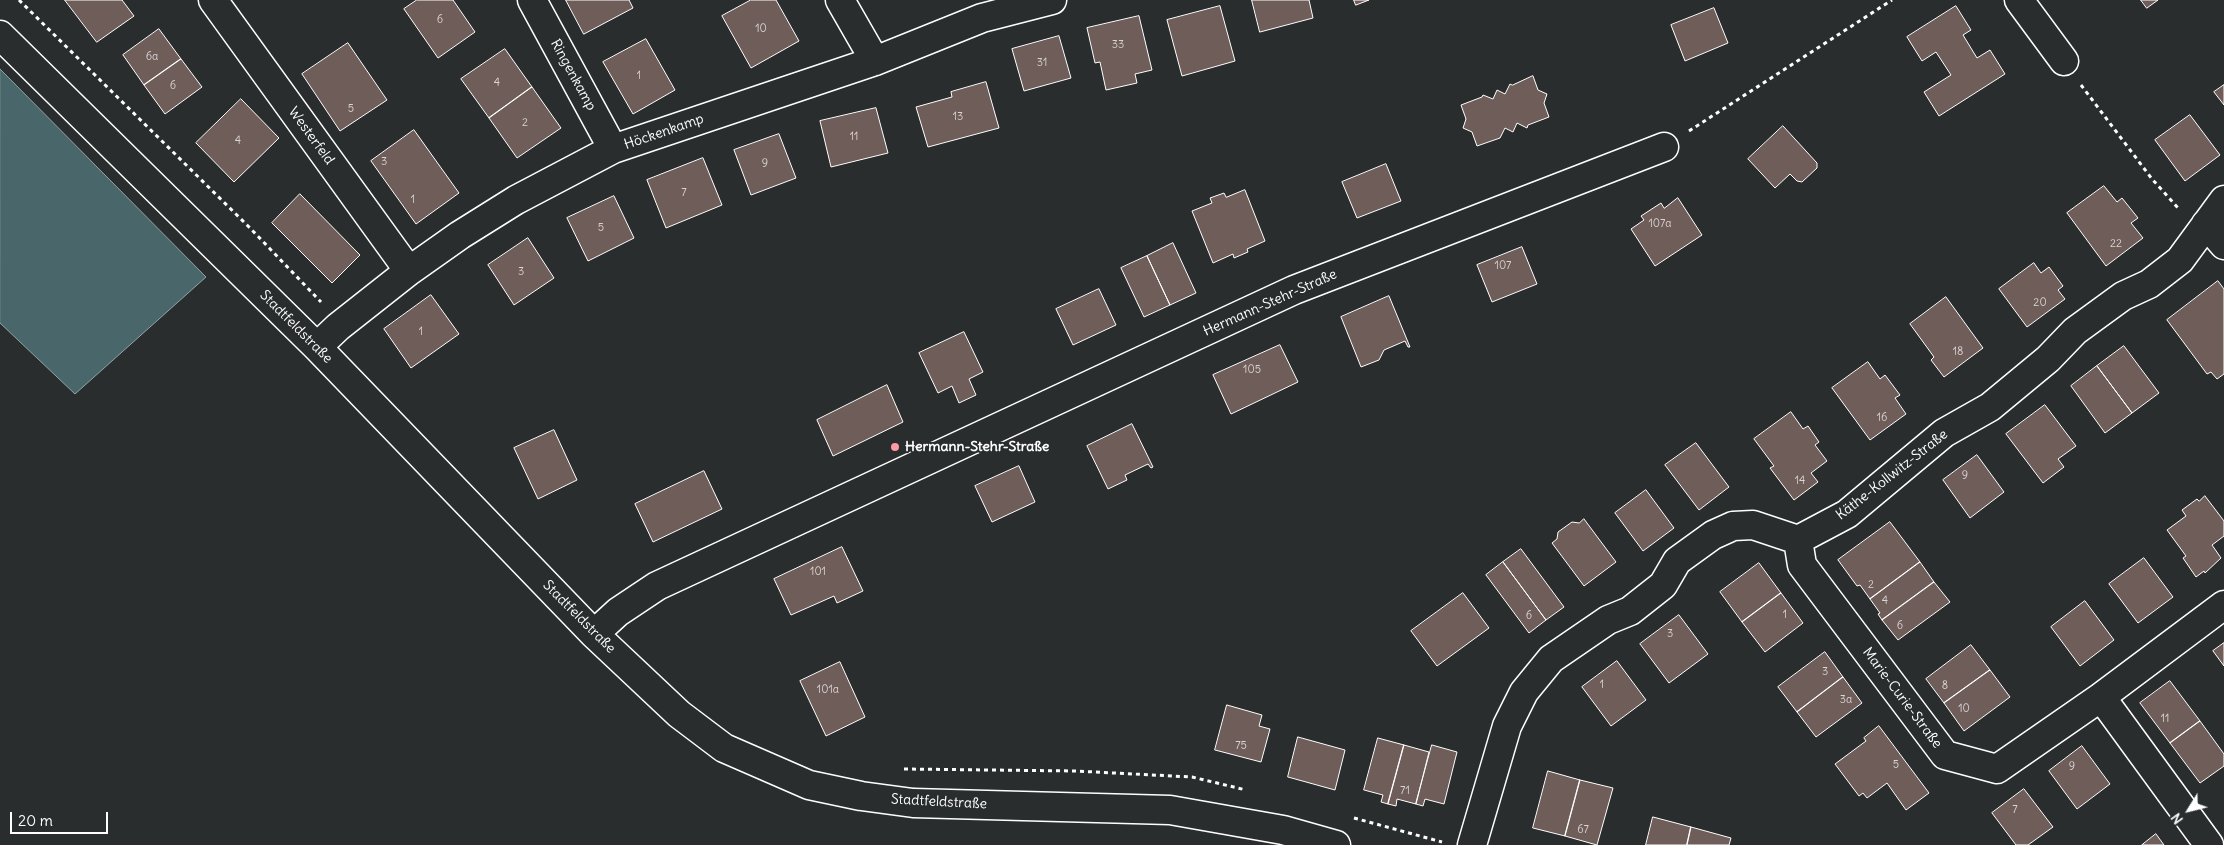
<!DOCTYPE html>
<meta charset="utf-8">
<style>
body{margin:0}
#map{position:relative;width:2224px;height:845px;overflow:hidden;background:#2a2d2e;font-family:Delius,sans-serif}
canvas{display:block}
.north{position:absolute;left:2164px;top:785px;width:50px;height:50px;-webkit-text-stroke:4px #2a2d2e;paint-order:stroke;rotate:234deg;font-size:14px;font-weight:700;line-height:20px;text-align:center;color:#fff}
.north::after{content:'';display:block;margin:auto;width:18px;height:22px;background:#fff;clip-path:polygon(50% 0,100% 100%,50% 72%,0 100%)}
.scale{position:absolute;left:10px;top:812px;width:98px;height:22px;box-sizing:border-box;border:2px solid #fff;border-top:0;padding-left:6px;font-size:15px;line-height:18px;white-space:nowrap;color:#fff;-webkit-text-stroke:4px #2a2d2e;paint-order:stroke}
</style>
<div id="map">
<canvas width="2224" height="845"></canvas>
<div class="north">N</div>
<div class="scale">20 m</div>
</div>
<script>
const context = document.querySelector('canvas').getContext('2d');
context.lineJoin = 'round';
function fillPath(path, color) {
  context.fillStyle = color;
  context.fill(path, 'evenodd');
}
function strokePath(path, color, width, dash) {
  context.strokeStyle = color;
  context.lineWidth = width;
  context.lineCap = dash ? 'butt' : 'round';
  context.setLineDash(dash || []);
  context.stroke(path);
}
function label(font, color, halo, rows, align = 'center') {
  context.font = font + ' Delius,sans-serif';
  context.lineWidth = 4;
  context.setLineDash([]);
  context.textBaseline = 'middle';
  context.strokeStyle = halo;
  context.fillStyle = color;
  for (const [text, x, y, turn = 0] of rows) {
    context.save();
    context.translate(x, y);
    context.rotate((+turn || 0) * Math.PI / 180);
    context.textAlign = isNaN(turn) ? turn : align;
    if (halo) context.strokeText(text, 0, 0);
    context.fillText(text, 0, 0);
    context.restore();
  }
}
const water = new Path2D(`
 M0,69L206,277L75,394L0,323Z`);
fillPath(water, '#49676b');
strokePath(water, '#92a4a6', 1);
const building = new Path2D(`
 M65,0H122L134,16L97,42Z
 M417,0H453L475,32L438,58L404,9Z
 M566,0H629L633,8L584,34Z
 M751,0H776L799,41L751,68L722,16Z
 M1252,0H1309L1313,18L1260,32Z
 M1354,0H1369L1356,5Z
 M2141,0H2158L2147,8Z
 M1220,6L1235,61L1182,76L1167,20Z
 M1956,6L1971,30L1963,35L1977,58L1990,50L2005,74L1939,116L1924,92L1951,75L1936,52L1922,61L1907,37Z
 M1714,8L1728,43L1685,61L1671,25Z
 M1139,16L1152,70L1135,74L1137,83L1106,90L1100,62L1095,63L1087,28Z
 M159,29L181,59L144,85L123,55Z
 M1059,36L1071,78L1024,91L1012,49Z
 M646,39L675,90L633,114L603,62Z
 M348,43L387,100L340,131L302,74Z
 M505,49L532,87L489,118L461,79Z
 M181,59L202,87L165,114L144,85Z
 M1533,76L1538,90L1547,94L1544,103L1549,117L1528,125L1527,128L1517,123L1513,132L1505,128L1500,138L1477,146L1472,132L1463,128L1466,119L1461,105L1482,97L1483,95L1493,99L1497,90L1505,94L1510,84L1512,85Z
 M986,82L999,128L928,147L916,107L952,97L951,92Z
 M2224,85V105L2214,92Z
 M532,87L561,128L517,158L489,118Z
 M241,99L279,138L234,182L196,143Z
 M876,108L888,153L831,167L820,121Z
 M2190,115L2220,155L2185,181L2155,140Z
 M1783,126L1817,163V168L1802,182L1797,181L1790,174L1775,188L1748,159Z
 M414,130L459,193L416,224L371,161Z
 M779,134L796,178L751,195L734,150Z
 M703,158L722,205L666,228L647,180Z
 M1386,164L1401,201L1357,218L1342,182Z
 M2104,186L2117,202L2122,198L2138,218L2131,223L2143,238L2106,266L2067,213Z
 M1245,190L1265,241L1247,249L1248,252L1234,258L1233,254L1213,263L1192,211L1212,203L1210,198L1224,193L1226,197Z
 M300,194L360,255L332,283L272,223Z
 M614,196L634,238L588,261L567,218Z
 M1678,198L1702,235L1655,266L1631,229L1644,220L1641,216L1661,203L1664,208Z
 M528,238L554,278L514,305L488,265Z
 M1173,243L1196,293L1170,305L1147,256Z
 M1522,247L1537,284L1492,302L1477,265Z
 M1147,256L1170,305L1144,317L1121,268Z
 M2034,263L2041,273L2049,267L2063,286L2058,290L2065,299L2027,327L1999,289Z
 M2218,281L2224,289V374L2217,379L2211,372L2207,374L2167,320Z
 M1099,289L1116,325L1073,345L1056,309Z
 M431,295L459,334L411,368L384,329Z
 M1389,296L1410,347H1408L1405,341L1384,350L1379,360L1361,367L1341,317Z
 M1946,297L1983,348L1944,377L1931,360L1934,357L1910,324Z
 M964,332L983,372L969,379L976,395L959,403L952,386L938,393L919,353Z
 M1280,345L1298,382L1231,414L1213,375Z
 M2124,346L2159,393L2132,413L2097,366Z
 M1868,362L1880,379L1885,375L1900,395L1895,398L1906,414L1870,440L1832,388Z
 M2097,366L2132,413L2105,433L2071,386Z
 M887,385L903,422L833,456L817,420Z
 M2045,405L2076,446L2058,459L2064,467L2043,483L2006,434Z
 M1791,412L1803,429L1808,426L1819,442L1815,445L1827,461L1811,473L1818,482L1794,500L1770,468L1774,466L1754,439Z
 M1132,424L1153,467L1151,468L1148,464L1125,475L1127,480L1108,489L1087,446Z
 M554,430L577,480L538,499L514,448Z
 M1696,443L1729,487L1699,510L1665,465Z
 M1977,455L2004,492L1970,518L1943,480Z
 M1019,466L1035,502L992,522L975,486Z
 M704,471L722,509L653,542L635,504Z
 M1646,490L1674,528L1643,551L1615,513Z
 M2205,496L2224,521V536L2212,545L2221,558L2205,573L2204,571L2196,577L2183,558L2186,556L2167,530L2186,516L2182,510L2197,499L2199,501Z
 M1584,519L1616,562L1584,586L1552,543L1557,539L1558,532L1572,522L1579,523Z
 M1890,522L1920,562L1870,599L1860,585L1857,586L1838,560Z
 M842,547L863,591L837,603L834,596L791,615L774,579Z
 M1521,549L1564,607L1546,620L1503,562Z
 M2144,558L2173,597L2138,623L2109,584Z
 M1503,562L1546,620L1529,633L1486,575Z
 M1920,562L1934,582L1882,620L1878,614L1880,613L1870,599Z
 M1759,563L1781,593L1742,622L1720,592Z
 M1934,582L1950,602L1898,640L1882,620Z
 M1463,593L1489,628L1437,666L1411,631Z
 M1781,593L1803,623L1765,652L1742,622Z
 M2085,601L2114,640L2080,666L2051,627Z
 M1679,615L1708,654L1669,683L1640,644Z
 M2224,643V666L2213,651Z
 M1971,645L1990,670L1944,703L1926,679Z
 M1825,652L1843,677L1797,712L1778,687Z
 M1617,661L1646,700L1611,726L1582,687Z
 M840,662L865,717L826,736L800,681Z
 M1990,670L2010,697L1964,731L1944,703Z
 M1843,677L1862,703L1816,737L1797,712Z
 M2170,681L2200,721L2170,743L2140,703Z
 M1227,705L1262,715L1259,726L1270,729L1261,762L1215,750Z
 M2200,721L2224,754V766L2200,783L2170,743Z
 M1879,726L1929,793L1906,810L1887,783L1867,798L1863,793L1859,796L1835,764L1866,741L1864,738Z
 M1298,737L1345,750L1335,790L1288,777Z
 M1378,738L1404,745L1388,804L1381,802L1383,795L1364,790Z
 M1404,745L1429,752L1416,804L1397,799L1396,806L1388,804Z
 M1432,745L1457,752L1444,804L1425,799L1423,806L1416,804Z
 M2082,746L2110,784L2077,809L2049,771Z
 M1548,771L1580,780L1565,836L1533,828Z
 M1580,780L1613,788L1597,845L1565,836Z
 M2024,789L2053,827L2028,845H2016L1992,813Z
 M1653,817L1691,827L1687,845H1646Z
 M1691,827L1731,838L1729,845H1687Z
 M2156,834L2164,845H2142Z`);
fillPath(building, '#6f5d59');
strokePath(building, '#fff', 1);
const minor = new Path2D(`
 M213,0L409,271
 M532,0L613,149
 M840,0L875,61
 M2019,0L2064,61
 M0,35L317,347L594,634L679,714L724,748L809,785L861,796L913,803L1170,810L1283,830L1336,845
 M2206,224L2224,245
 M317,347L338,327L409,271L460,235L516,200L613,149L875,61L982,18L1052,0
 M1798,540L1802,565L1945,755L1997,769L2101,697L2224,605
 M594,634L618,612L657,586L1294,290L1664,147
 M2101,697L2209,845
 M1472,845L1507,726L1524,692L1551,659L1608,620L1630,611L1663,585L1677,561L1713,535L1733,526L1753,525L1798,540L1847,514L1944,433L1990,407L2048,359L2075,331L2123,296L2149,284L2180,260L2224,200`);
strokePath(minor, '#fff', 31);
strokePath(new Path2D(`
 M19,0L250,228L321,302
 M2081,85L2152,179L2179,209
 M1689,131L1892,0
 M904,769L1075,771L1192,777L1246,790
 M1354,818L1442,842`), '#fff', 3, [4, 4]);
strokePath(minor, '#2a2d2e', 28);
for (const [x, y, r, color] of [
 [895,447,5,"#ff9aa2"]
]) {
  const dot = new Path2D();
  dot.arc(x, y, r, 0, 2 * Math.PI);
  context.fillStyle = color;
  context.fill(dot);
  strokePath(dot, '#2a2d2e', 2);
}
label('11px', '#dbd6d6', null, [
 ["6",440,20],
 ["10",761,29],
 ["33",1118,45],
 ["6a",152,57],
 ["31",1042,63],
 ["1",639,76],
 ["4",497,83],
 ["6",173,86],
 ["5",351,109],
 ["13",958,117],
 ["2",525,123],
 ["11",854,137],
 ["4",238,141],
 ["3",384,162],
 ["9",765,164],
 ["7",684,193],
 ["1",413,200],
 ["107a",1660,224],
 ["5",601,228],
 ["22",2116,244],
 ["107",1503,266],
 ["3",521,272],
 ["20",2040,303],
 ["1",421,332],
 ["18",1958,352],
 ["105",1252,370],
 ["16",1882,418],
 ["9",1965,476],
 ["14",1800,481],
 ["101",818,572],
 ["2",1871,585],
 ["4",1885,601],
 ["1",1785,615],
 ["6",1529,616],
 ["6",1900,626],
 ["3",1670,634],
 ["3",1825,672],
 ["1",1602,685],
 ["8",1945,686],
 ["101a",828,690],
 ["3a",1846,700],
 ["10",1964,709],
 ["11",2165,719],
 ["75",1241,746],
 ["5",1896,765],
 ["9",2072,767],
 ["71",1405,791],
 ["7",2015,810],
 ["67",1583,830]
]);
label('14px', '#fff', '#2a2d2e', [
 ["Ringenkamp",573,75,61],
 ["Höckenkamp",664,132,-19],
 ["Westerfeld",311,136,54],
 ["Hermann-Stehr-Straße",1270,303,-24],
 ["Stadtfeldstraße",296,327,45],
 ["Käthe-Kollwitz-Straße",1892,475,-38],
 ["Stadtfeldstraße",579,617,45],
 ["Marie-Curie-Straße",1902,698,53],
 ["Stadtfeldstraße",939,802,3]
]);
label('bold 14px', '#fff', '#2a2d2e', [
 ["Hermann-Stehr-Straße",905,447]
], 'left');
</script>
